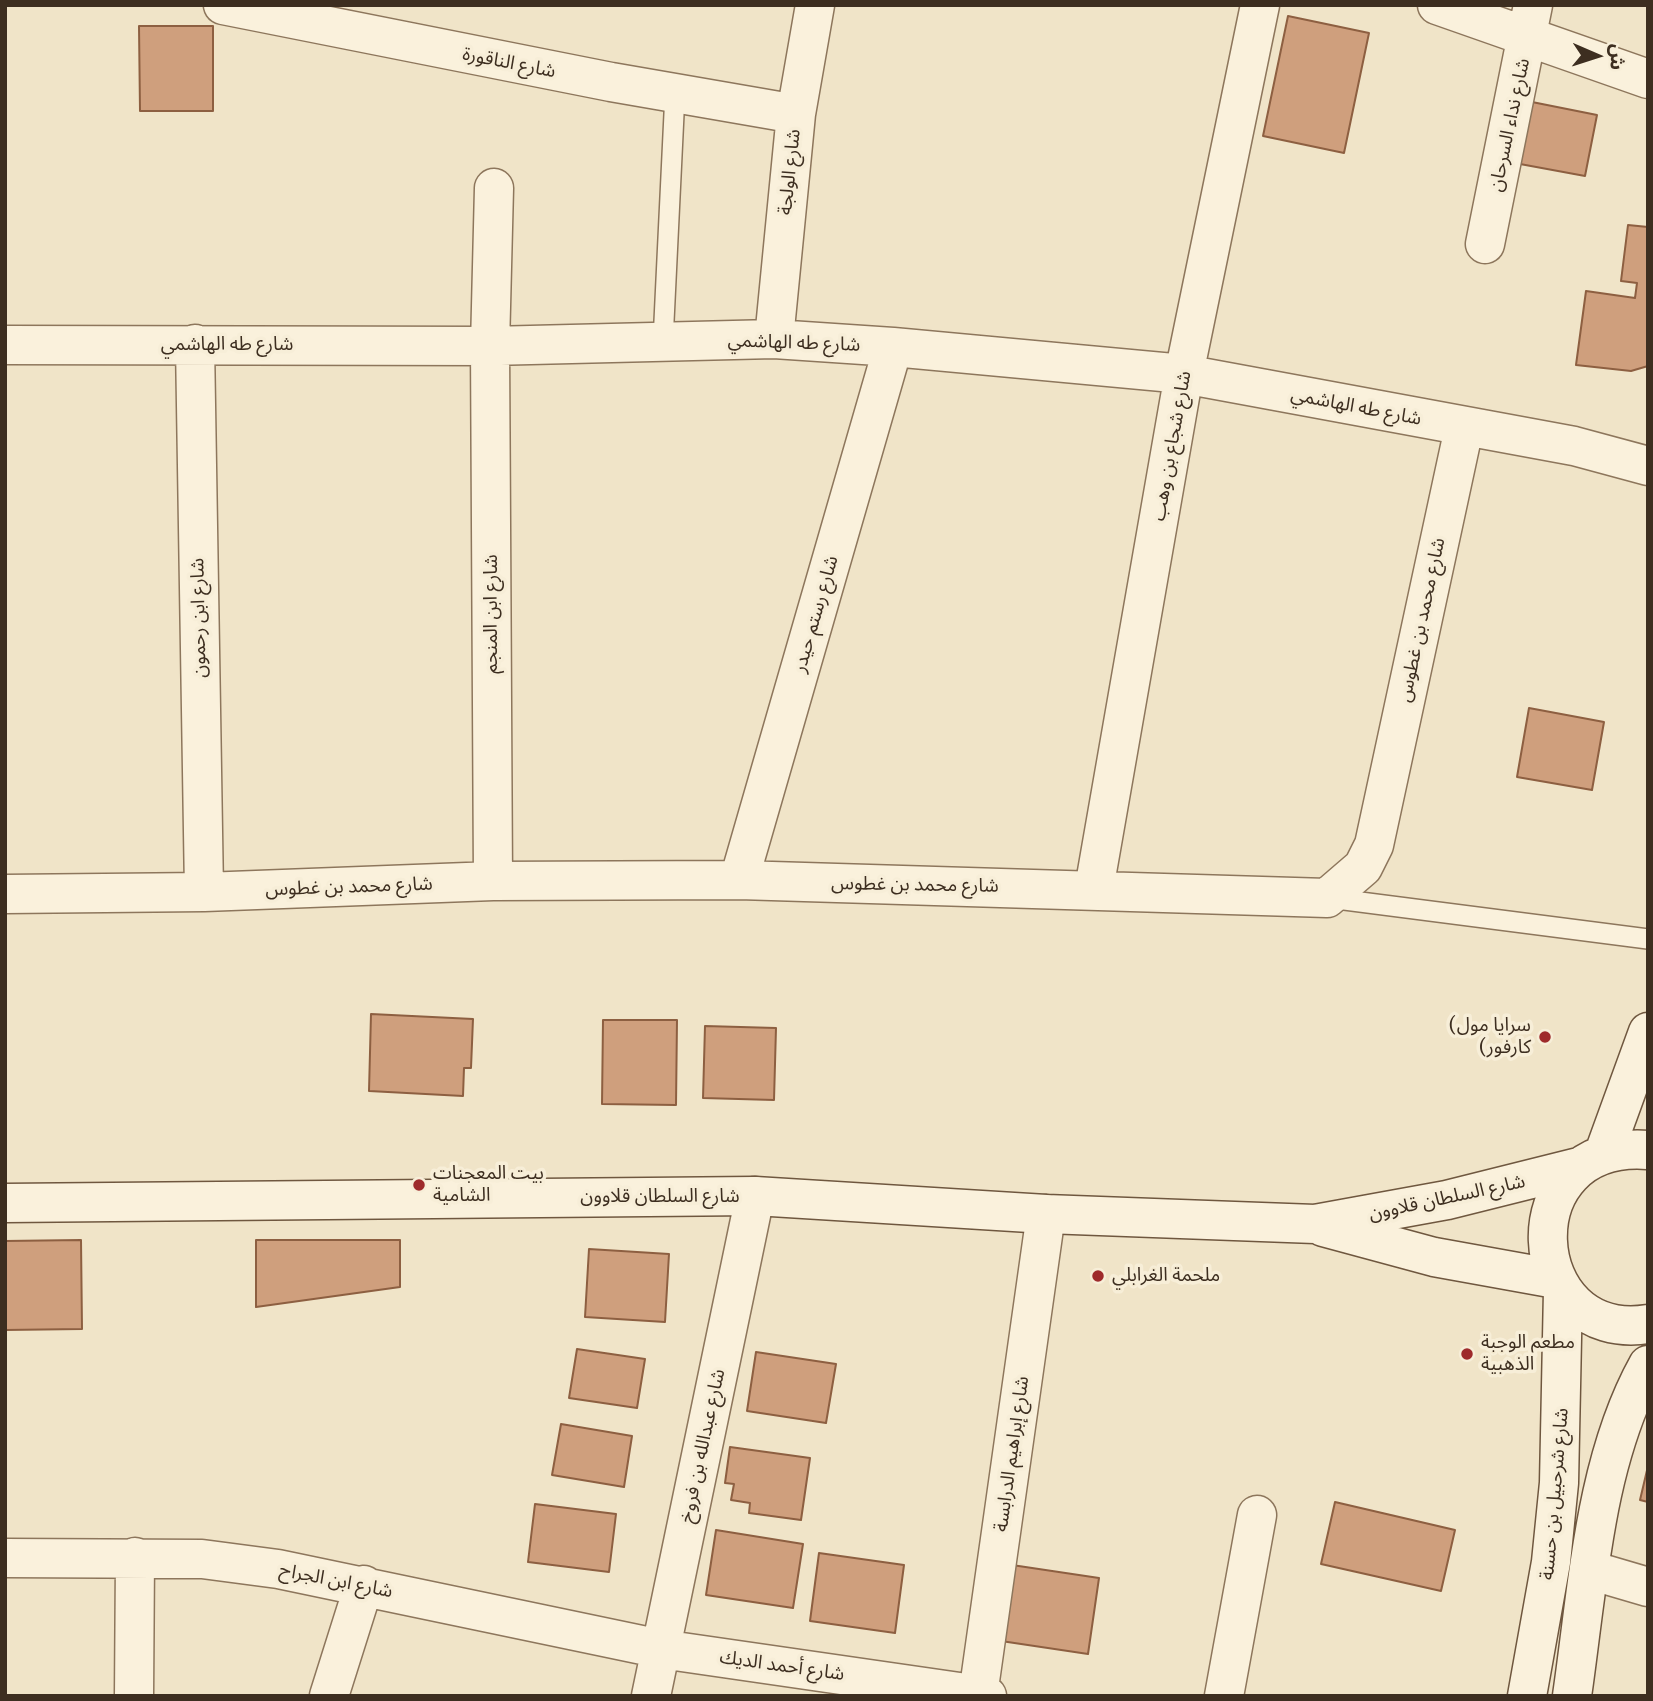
<!DOCTYPE html>
<meta charset="utf-8">
<style>
body{margin:0}
#map{position:relative;width:1653px;height:1701px;overflow:hidden;background:#f0e4c8;font-family:Merriweather,"Noto Sans Arabic",serif}
canvas{display:block}
.frame{position:absolute;inset:0;border:7px solid #3d2e20;pointer-events:none}
.north{position:absolute;left:1562px;top:21px;width:70px;height:70px;-webkit-text-stroke:5px #f7eed8;paint-order:stroke;rotate:93deg;font-size:19px;font-weight:700;line-height:28px;text-align:center;color:#3d2e20}
.north::after{content:'';display:block;margin:auto;width:24px;height:32px;background:#3d2e20;clip-path:polygon(50% 0,100% 100%,50% 72%,0 100%)}
</style>
<div id="map">
<canvas width="1653" height="1701"></canvas>
<div class="frame"></div>
<div class="north">ش</div>
</div>
<script>
const context = document.querySelector('canvas').getContext('2d');
context.lineJoin = 'round';
function fillPath(path, color) {
  context.fillStyle = color;
  context.fill(path, 'evenodd');
}
function strokePath(path, color, width, dash) {
  context.strokeStyle = color;
  context.lineWidth = width;
  context.lineCap = dash ? 'butt' : 'round';
  context.setLineDash(dash || []);
  context.stroke(path);
}
function label(font, color, halo, rows, align = 'center') {
  context.font = font + ' Merriweather,"Noto Sans Arabic",serif';
  context.lineWidth = 7;
  context.setLineDash([]);
  context.textBaseline = 'middle';
  context.strokeStyle = halo;
  context.fillStyle = color;
  for (const [text, x, y, turn = 0] of rows) {
    context.save();
    context.translate(x, y);
    context.rotate((+turn || 0) * Math.PI / 180);
    context.textAlign = isNaN(turn) ? turn : align;
    if (halo) context.strokeText(text, 0, 0);
    context.fillText(text, 0, 0);
    context.restore();
  }
}
const building = new Path2D(`
 M1288,16L1369,33L1344,153L1263,136Z
 M139,26H213V111H140Z
 M1532,102L1597,115L1585,176L1520,164Z
 M1628,225L1648,227V366L1631,371L1576,365L1586,291L1635,298L1637,283L1621,281Z
 M1529,708L1604,722L1592,790L1517,777Z
 M371,1014L473,1019L471,1068H464L463,1096L369,1091Z
 M603,1020H677L676,1105L602,1104Z
 M705,1026L776,1028L774,1100L703,1098Z
 M81,1240L82,1329L5,1330V1241Z
 M256,1240H400V1287L256,1307Z
 M589,1249L669,1254L665,1322L585,1317Z
 M577,1349L645,1359L637,1408L569,1398Z
 M756,1352L836,1364L826,1423L747,1411Z
 M561,1424L632,1436L624,1487L552,1475Z
 M730,1447L810,1458L801,1520L749,1513L750,1503L731,1500L734,1484L725,1483Z
 M1648,1466V1502L1640,1500Z
 M1335,1502L1455,1530L1441,1591L1321,1564Z
 M535,1504L616,1514L609,1572L528,1562Z
 M716,1530L803,1544L793,1608L706,1595Z
 M819,1553L904,1565L895,1633L810,1621Z
 M1012,1565L1099,1578L1088,1654L1001,1641Z`);
fillPath(building, '#cf9f7d');
strokePath(building, '#8d5f41', 2);
const lane = new Path2D(`
 M663,342L675,93
 M1329,898L1648,939`);
const street = new Path2D(`
 M223,5L611,82L796,114
 M1437,5L1648,79
 M1485,244L1533,5
 M774,339L796,114L815,5
 M195,344L204,892
 M5,345L490,346L774,339L893,347L1184,374L1574,446L1648,466
 M739,880L893,347
 M493,881L490,346L494,188
 M1094,889L1184,374L1260,5
 M5,894L204,892L493,881L739,880L1327,898L1363,867L1374,845L1464,428
 M5,1558L202,1559L278,1569L661,1649L987,1696
 M1590,1570L1648,1587
 M978,1695L1046,1214
 M134,1696L135,1557
 M329,1696L364,1585
 M651,1696L755,1196
 M1224,1696L1257,1515`);
const secondary = new Path2D(`
 M1648,1150C1508,1139 1521,1344 1648,1324
 M1604,1153L1648,1032
 M5,1203L755,1196L1046,1214L1315,1224L1447,1200L1579,1167
 M1323,1227L1434,1257L1556,1279
 M1527,1696L1551,1562L1559,1483L1563,1290
 M1572,1696C1588,1587 1594,1462 1648,1365`);
strokePath(lane, '#8d765c', 22);
strokePath(street, '#8d765c', 41);
strokePath(secondary, '#6f573f', 41);
strokePath(lane, '#faf1dc', 19);
strokePath(street, '#faf1dc', 38);
strokePath(secondary, '#faf1dc', 38);
for (const [x, y, r, color] of [
 [1545,1037,7,"#9e2a2b"],
 [419,1185,7,"#9e2a2b"],
 [1098,1276,7,"#9e2a2b"],
 [1467,1354,7,"#9e2a2b"]
]) {
  const dot = new Path2D();
  dot.arc(x, y, r, 0, 2 * Math.PI);
  context.fillStyle = color;
  context.fill(dot);
  strokePath(dot, '#f7eed8', 2.5);
}
label('19px', '#3d2e20', '#f7eed8', [
 ["شارع الناقورة",509,63,11],
 ["شارع نداء السرحان",1510,125,-78],
 ["شارع الولجة",790,172,-84],
 ["شارع طه الهاشمي",794,343,2],
 ["شارع طه الهاشمي",227,345],
 ["شارع طه الهاشمي",1356,407,11],
 ["شارع شجاع بن وهب",1172,446,-80],
 ["شارع ابن المنجم",492,614,-90],
 ["شارع رستم حيدر",816,614,-74],
 ["شارع ابن رحمون",199,618,-91],
 ["شارع محمد بن غطوس",1422,620,-78],
 ["شارع محمد بن غطوس",915,885,1],
 ["شارع محمد بن غطوس",349,887,-2],
 ["شارع السلطان قلاوون",660,1197],
 ["شارع السلطان قلاوون",1447,1198,-12],
 ["شارع عبدالله بن فروخ",703,1446,-78],
 ["شارع إبراهيم الدرابسة",1012,1454,-82],
 ["شارع شرحبيل بن حسنة",1555,1494,-85],
 ["شارع ابن الجراح",336,1581,11],
 ["شارع أحمد الديك",782,1666,8]
]);
label('19px', '#3d2e20', '#f7eed8', [
 ["(سرايا مول",1531,1026,"right"],
 ["(كارفور",1531,1048,"right"],
 ["بيت المعجنات",433,1174],
 ["الشامية",433,1196],
 ["ملحمة الغرابلي",1112,1276],
 ["مطعم الوجبة",1481,1343],
 ["الذهبية",1481,1365]
], 'left');
</script>
